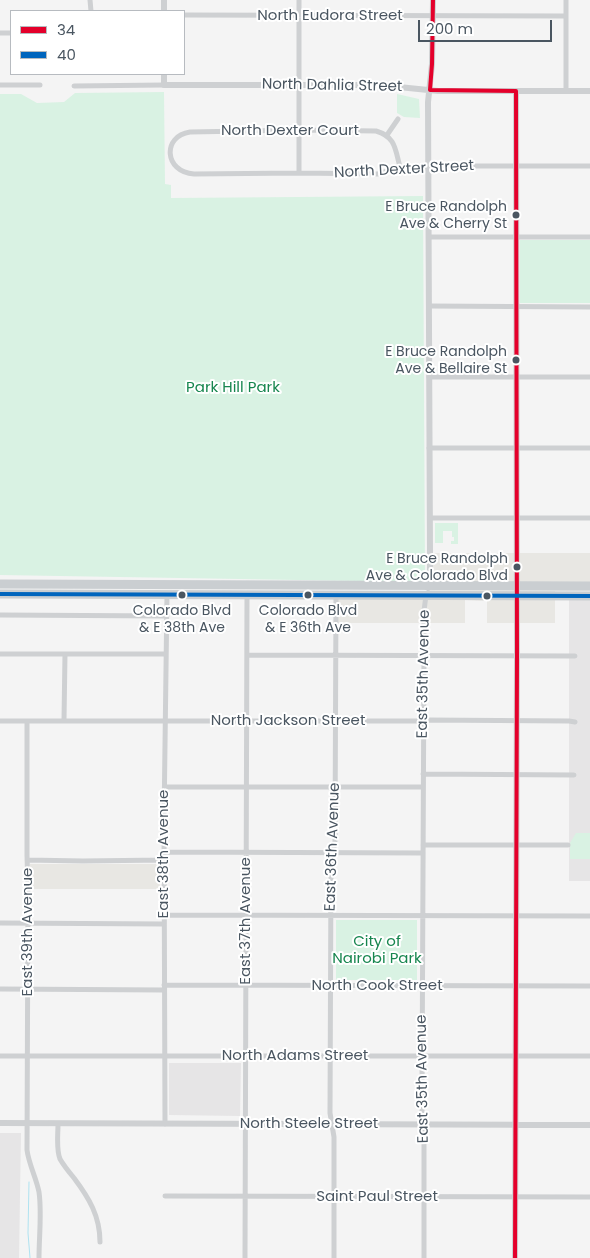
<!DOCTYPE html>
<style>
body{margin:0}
#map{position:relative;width:590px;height:1258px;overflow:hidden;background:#f4f4f4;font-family:Poppins,sans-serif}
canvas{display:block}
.legend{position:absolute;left:10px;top:10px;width:175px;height:65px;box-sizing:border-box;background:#fff;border:1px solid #b7bbc0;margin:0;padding:6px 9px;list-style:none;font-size:15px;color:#4a5661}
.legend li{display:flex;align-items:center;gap:10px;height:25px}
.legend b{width:25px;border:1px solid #b7bbc0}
.scale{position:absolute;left:418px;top:20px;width:134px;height:22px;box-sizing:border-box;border:2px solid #4a5661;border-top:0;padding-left:6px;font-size:15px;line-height:18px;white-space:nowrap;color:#4a5661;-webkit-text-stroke:4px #fff;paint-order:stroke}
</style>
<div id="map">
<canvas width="590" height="1258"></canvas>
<ul class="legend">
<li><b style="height:6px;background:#e4002b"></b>34</li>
<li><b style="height:6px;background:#0065bd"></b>40</li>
</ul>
<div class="scale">200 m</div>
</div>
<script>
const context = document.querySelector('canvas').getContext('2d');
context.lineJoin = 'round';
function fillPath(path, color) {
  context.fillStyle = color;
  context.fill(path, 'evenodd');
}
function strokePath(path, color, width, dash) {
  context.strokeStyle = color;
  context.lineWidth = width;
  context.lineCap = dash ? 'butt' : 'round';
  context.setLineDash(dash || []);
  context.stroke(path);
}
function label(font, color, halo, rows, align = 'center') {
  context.font = font + ' Poppins,sans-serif';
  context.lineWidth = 4;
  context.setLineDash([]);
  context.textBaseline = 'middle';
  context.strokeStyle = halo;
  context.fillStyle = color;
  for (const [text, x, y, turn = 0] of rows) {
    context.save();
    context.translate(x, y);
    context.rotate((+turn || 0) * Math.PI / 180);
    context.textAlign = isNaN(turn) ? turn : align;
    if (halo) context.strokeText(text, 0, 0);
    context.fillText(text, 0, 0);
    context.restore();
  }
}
fillPath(new Path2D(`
 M430,553H590V591H555V623H487V601L465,600V623H336V595H426L430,581Z
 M30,864H160V889H30Z`), '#e8e7e3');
fillPath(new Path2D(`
 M569,596H590V881H569Z
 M169,1063H241L240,1116L169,1115Z
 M0,1133H21L19,1258H0Z`), '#e6e5e6');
fillPath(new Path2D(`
 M164,92L165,184L171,185V198L423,196L425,578L418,582L0,575V94H21L37,103L64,102L75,93Z
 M397,94L419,99L420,118L404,117L397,113Z
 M520,240H590V303H520Z
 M435,523H458V544H451V541H454V537H452V531H443V543H435Z
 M576,833H590V859H570V843Z
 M336,920H417V980H336Z`), '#d9f2e3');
strokePath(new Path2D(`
 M29,1182L28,1233L30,1258`), '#aee2f0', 1);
strokePath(new Path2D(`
 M90,0L91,11
 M299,0V173
 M566,0V91
 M184,15L566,16
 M0,33H11
 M0,85H40
 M74,86L164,85
 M387,135L398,119
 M400,167C395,149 396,137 376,131L299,130L190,132C162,136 164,172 194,174L299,173L378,174L400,167L428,166H590
 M429,237H590
 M429,306L590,307
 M429,377H590
 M429,448H590
 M430,518H590
 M0,615L167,616
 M0,654H166
 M247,655L575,656
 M64,720L65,654
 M0,721H417L427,720L569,721L575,722
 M27,721V855L28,890L27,1150C29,1165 36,1177 39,1192C42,1213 39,1236 39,1258
 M423,774L574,775
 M165,787H423
 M423,845H568
 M164,852L423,853
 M27,860L83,861L164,860
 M164,915L590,916
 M0,923L164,924
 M164,985L590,986
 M0,989L164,990
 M0,1056H590
 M58,1124C58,1135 56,1149 60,1159C64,1166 69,1172 74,1178C89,1198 100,1216 100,1242
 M165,1124L164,820L167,594
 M165,1196L590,1197
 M245,1258L247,594
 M334,1258V1137L330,1113L331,866L335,841L336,594
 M424,1258V1125L422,1117V1091L424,656V611L426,595`), '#ced0d2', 5);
strokePath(new Path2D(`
 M164,0V11
 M164,74V85H379L438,91H590
 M428,588L430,577V553L428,102L432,64L433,0
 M0,1123L590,1125
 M515,1258L517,656L516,91`), '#ced0d2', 6);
strokePath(new Path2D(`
 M0,584L590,586
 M0,594L590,596`), '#caced1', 9);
strokePath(new Path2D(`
 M433,0L432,64L430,90L516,91L517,656L515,1258`), '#e4002b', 4);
strokePath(new Path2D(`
 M0,594L590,596`), '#0065bd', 4);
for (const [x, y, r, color] of [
 [516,215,4.5,"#4a5661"],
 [516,360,4.5,"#4a5661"],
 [517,567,4.5,"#4a5661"],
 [182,595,4.5,"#4a5661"],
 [308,595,4.5,"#4a5661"],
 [487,596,4.5,"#4a5661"]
]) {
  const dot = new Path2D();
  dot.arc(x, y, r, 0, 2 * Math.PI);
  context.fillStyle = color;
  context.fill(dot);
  strokePath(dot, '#fff', 2);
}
label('14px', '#4a5661', '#fff', [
 ["E Bruce Randolph",507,207],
 ["Ave & Cherry St",507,224],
 ["E Bruce Randolph",507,352],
 ["Ave & Bellaire St",507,369],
 ["E Bruce Randolph",508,559],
 ["Ave & Colorado Blvd",508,576],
 ["Colorado Blvd",182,611,"center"],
 ["& E 38th Ave",182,628,"center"],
 ["Colorado Blvd",308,611,"center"],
 ["& E 36th Ave",308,628,"center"]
], 'right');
label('15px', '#4a5661', '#fff', [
 ["North Eudora Street",330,16],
 ["North Dahlia Street",332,86,1],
 ["North Dexter Court",290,131],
 ["North Dexter Street",404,170,-3],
 ["East 35th Avenue",424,674,-89],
 ["North Jackson Street",288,721],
 ["East 36th Avenue",333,847,-88],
 ["East 38th Avenue",164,854,-90],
 ["East 37th Avenue",246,921,-90],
 ["East 39th Avenue",28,932,-90],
 ["North Cook Street",377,986],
 ["North Adams Street",295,1056],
 ["East 35th Avenue",423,1079,-91],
 ["North Steele Street",309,1124],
 ["Saint Paul Street",377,1197]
]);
label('15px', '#17864f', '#fff', [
 ["Park Hill Park",233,388],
 ["City of",377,942],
 ["Nairobi Park",377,959]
]);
</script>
